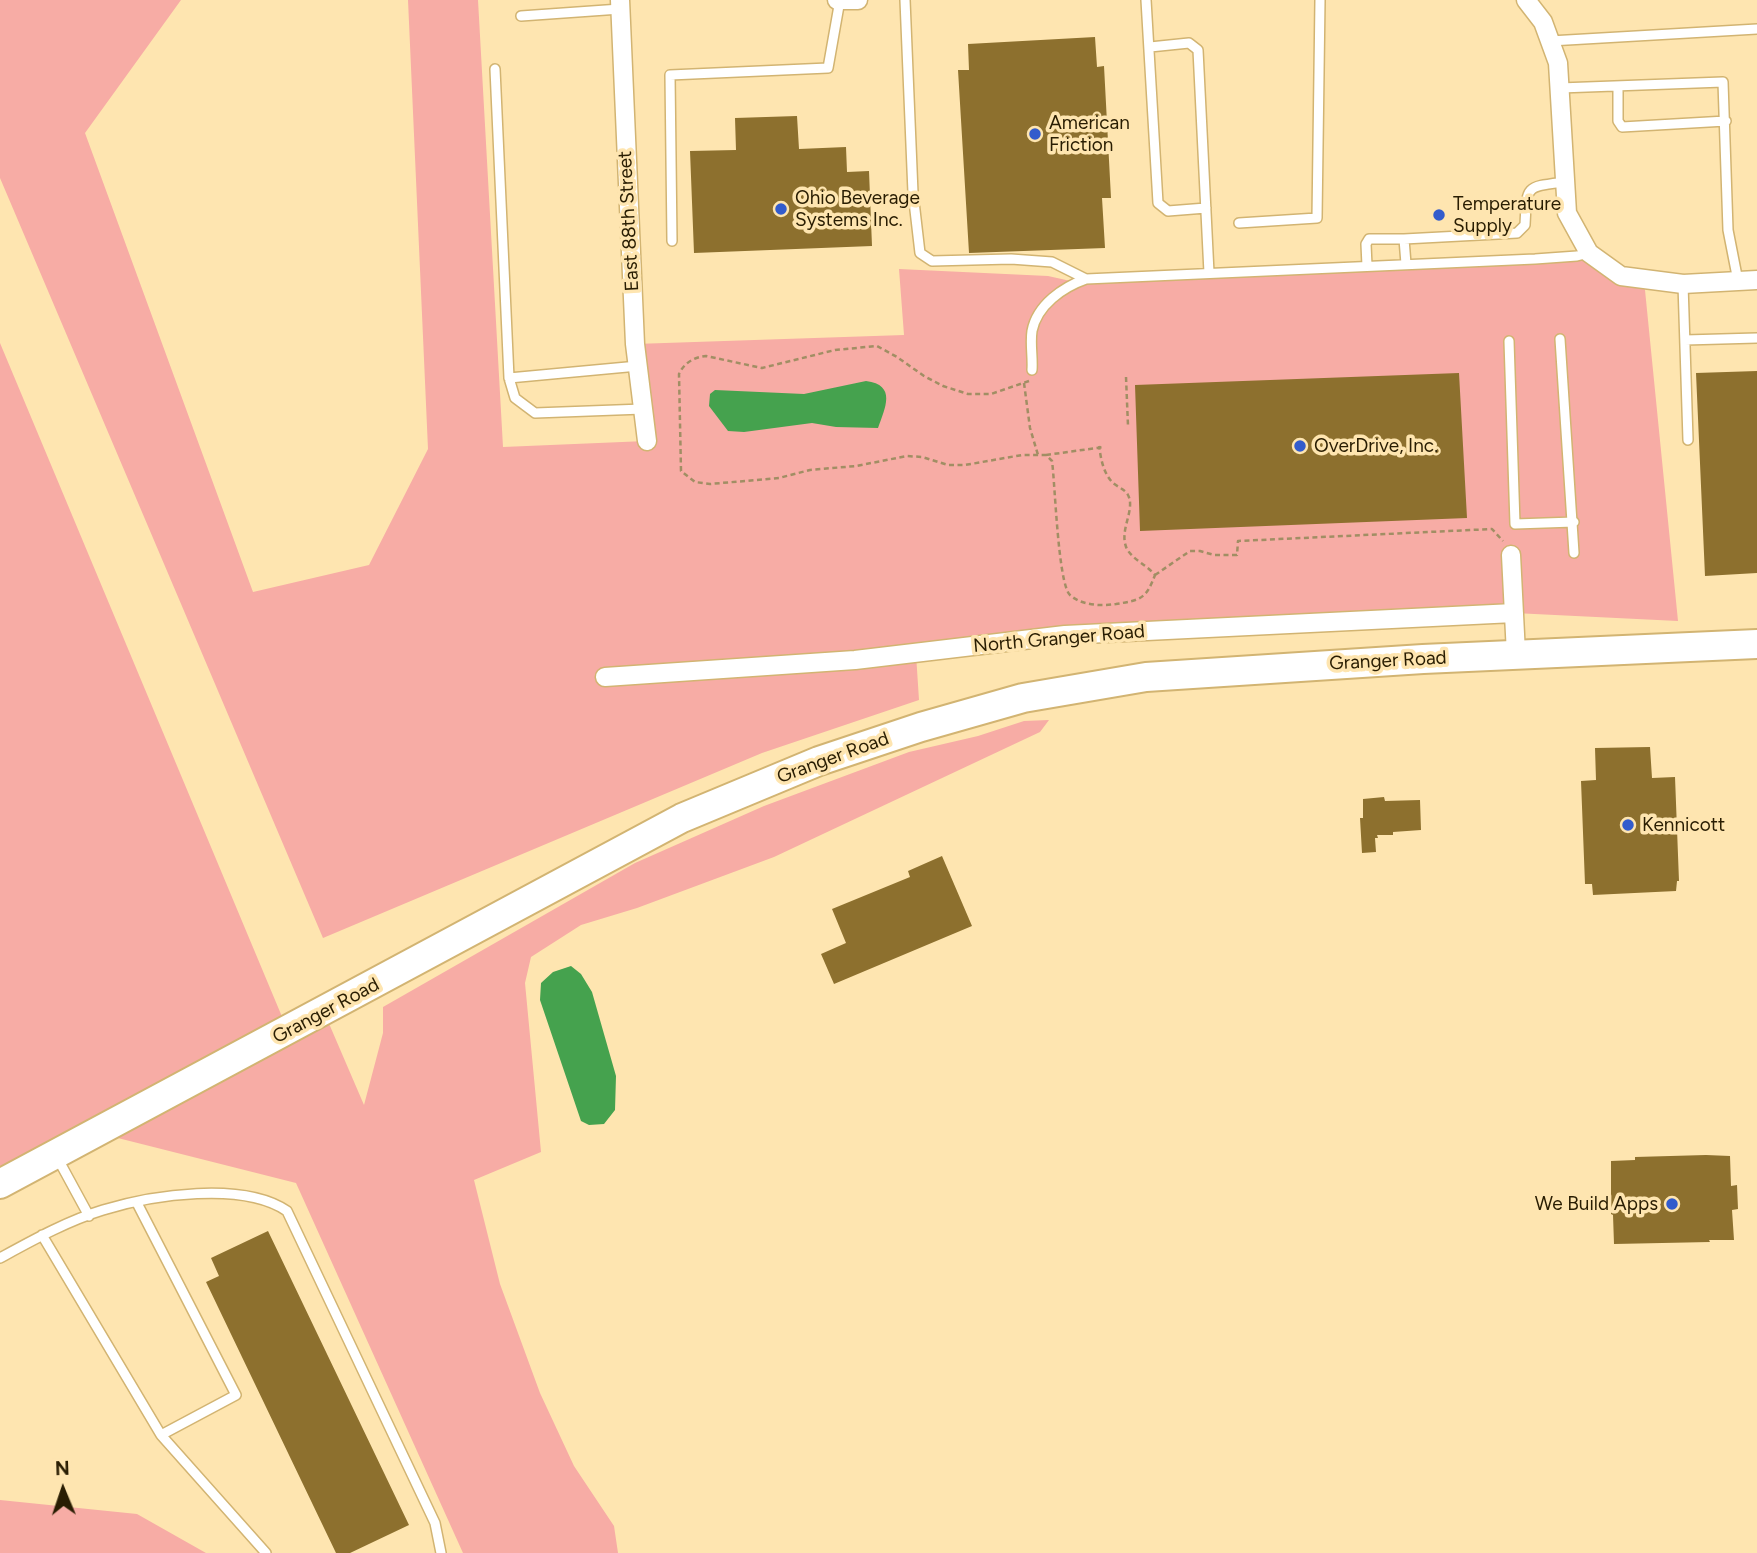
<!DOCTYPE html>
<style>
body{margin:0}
#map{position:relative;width:1757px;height:1553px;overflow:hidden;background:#fee5b0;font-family:Figtree,sans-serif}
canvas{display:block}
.north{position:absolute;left:28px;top:1455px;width:70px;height:70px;-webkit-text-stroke:5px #fee5b0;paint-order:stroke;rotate:358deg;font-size:19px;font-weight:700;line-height:28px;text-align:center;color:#291d02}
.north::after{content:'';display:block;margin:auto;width:24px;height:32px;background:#291d02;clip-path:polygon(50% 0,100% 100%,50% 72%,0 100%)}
</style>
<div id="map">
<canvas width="1757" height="1553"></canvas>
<div class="north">N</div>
</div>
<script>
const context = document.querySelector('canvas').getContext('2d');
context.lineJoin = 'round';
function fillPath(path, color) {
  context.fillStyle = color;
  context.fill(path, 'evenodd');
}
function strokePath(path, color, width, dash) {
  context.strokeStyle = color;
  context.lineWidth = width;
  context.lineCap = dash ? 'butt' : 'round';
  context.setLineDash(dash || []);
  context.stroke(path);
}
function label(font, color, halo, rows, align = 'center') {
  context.font = font + ' Figtree,sans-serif';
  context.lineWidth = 7;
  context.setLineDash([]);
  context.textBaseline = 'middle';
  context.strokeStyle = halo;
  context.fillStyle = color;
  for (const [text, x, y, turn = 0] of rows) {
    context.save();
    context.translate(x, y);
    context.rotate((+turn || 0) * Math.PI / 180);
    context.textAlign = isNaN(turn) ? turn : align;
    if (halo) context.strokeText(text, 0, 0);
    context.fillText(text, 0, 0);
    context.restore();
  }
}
fillPath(new Path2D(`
 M0,0H181L85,133L253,592L369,565L428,449L408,0H478L503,447L646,441L635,344L904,335L899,269L1048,276L1075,282L1583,255L1644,280L1678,621L1514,613L916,654L919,700L762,753L323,938L0,178Z
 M0,343L288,1031L324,1012L364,1105L383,1033V1007L635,863L764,806L909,752L978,736L1024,721L1049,720L1040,732L774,857L637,908L581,925L531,957L525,983L541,1152L474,1180L500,1284L540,1393L574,1466L614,1526L618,1553H463L296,1183L98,1133L0,1184Z
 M0,1500L137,1514L206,1553H0Z`), '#f7aca5');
fillPath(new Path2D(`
 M866,381C897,385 885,408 878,428L836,427L812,423L744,432L728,431L709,406L710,394L715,390L804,394Z
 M571,966L581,974L592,992L616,1076L615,1110L604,1124L589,1125L581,1121L540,1000L541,983L553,972Z`), '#45a24e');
fillPath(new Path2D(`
 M1095,37L1097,67L1104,66L1111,198H1102L1105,248L969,253L958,70H969L968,44Z
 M797,116L799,149L846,147L847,172L869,171L872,246L694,253L690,151L736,150L735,118Z
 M1757,371V573L1705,576L1696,373Z
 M1459,373L1467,518L1140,531L1135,385Z
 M1650,747L1652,778L1675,777L1679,881H1677L1676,891L1593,895L1592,884H1585L1581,781L1596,780L1595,748Z
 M1384,797L1385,801L1420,800L1421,830L1393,832V835H1377L1378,838H1375L1376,852L1362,853L1360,818H1363V799Z
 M942,856L972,926L834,984L821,954L846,943L832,909L910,877L908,871Z
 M1706,1155L1730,1156L1731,1186L1737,1185L1738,1209L1732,1210L1734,1240H1709L1710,1242L1614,1244L1613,1215L1611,1214V1161L1635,1160V1157Z
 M268,1231L409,1525L350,1553H336L206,1282L219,1276L211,1258Z`), '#8d702e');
const lane = new Path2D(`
 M905,0L913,193L920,253L932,261L1011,259L1052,262L1086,279
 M1146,0L1158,203L1168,211L1206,208
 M521,16L620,9
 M1550,41L1757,29
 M1150,47L1189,43L1198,50L1209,273
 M495,69L509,378L638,366
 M1618,86V121L1622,127L1726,121
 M1560,88L1723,82L1728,230L1738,281
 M1239,223L1317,218L1320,0
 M1404,239L1517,233L1525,225C1527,185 1525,187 1565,182
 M672,241L670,75L828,68L840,0
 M1367,266L1366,244L1369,239H1404L1406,264
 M1683,284L1688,440
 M1560,339L1574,553
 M1685,340L1757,338
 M1509,341L1515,524L1574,522
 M1032,370C1033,357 1030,344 1032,331C1037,305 1063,287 1086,279L1535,259L1577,256L1589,253
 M509,378L515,398L535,413L643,409
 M58,1159L89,1216
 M42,1235L161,1435L236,1395L137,1203
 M0,1258C33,1240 67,1221 103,1210C152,1195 243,1181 287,1211L435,1523L441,1553
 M161,1435L266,1553`);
const street = new Path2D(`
 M620,0L635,344L647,441
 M837,0H858
 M1526,0L1543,22L1558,63L1567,213L1589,253L1621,276L1683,284L1757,280
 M1511,555L1516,654
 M605,677L855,660L1065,635L1514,613`);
const primary = new Path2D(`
 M0,1184L682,818L819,761L921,727L1023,698L1146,677L1423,659L1757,644`);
strokePath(lane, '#d2b472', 12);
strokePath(street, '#d2b472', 21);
strokePath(primary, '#d2b472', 32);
strokePath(new Path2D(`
 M1126,377L1128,426
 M1029,381L991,394H968L943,386L924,376L897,357L877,346L835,350L762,368L706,356C694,357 684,363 679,374L681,471L695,482L710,484L779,478L810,470L856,466L907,456L922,457L948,465H965L1022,455H1046L1052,461C1055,482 1058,584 1070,595C1082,606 1102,606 1116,604C1141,600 1146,599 1155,575C1147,565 1133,560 1127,549C1118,531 1136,510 1128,495C1125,489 1117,487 1112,482C1103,472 1101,459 1099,446
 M1024,383L1030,428L1038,455
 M1046,455L1104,447
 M1155,575L1190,551H1200L1214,555H1237L1238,541L1492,529L1503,541`), '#a18e64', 2.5, [5, 3.5]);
strokePath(lane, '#fff', 9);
strokePath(street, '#fff', 18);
strokePath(primary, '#fff', 28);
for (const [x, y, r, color] of [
 [1035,134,7,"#335ccc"],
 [781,209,7,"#335ccc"],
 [1439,215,7,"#335ccc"],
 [1300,446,7,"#335ccc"],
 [1628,825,7,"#335ccc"],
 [1672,1204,7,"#335ccc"]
]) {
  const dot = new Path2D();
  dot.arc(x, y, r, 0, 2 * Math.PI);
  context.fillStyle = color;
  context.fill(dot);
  strokePath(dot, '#fee5b0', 2.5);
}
label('19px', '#291d02', '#fee5b0', [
 ["American",1049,123],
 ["Friction",1049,145],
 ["Ohio Beverage",795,198],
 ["Systems Inc.",795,220],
 ["Temperature",1453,204],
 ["Supply",1453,226],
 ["OverDrive, Inc.",1314,446],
 ["Kennicott",1642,825],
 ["We Build Apps",1658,1204,"right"]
], 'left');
label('19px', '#291d02', '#fee5b0', [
 ["East 88th Street",629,221,-93],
 ["North Granger Road",1059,639,-5],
 ["Granger Road",1388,661,-3],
 ["Granger Road",833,758,-20],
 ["Granger Road",326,1011,-28]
]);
</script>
